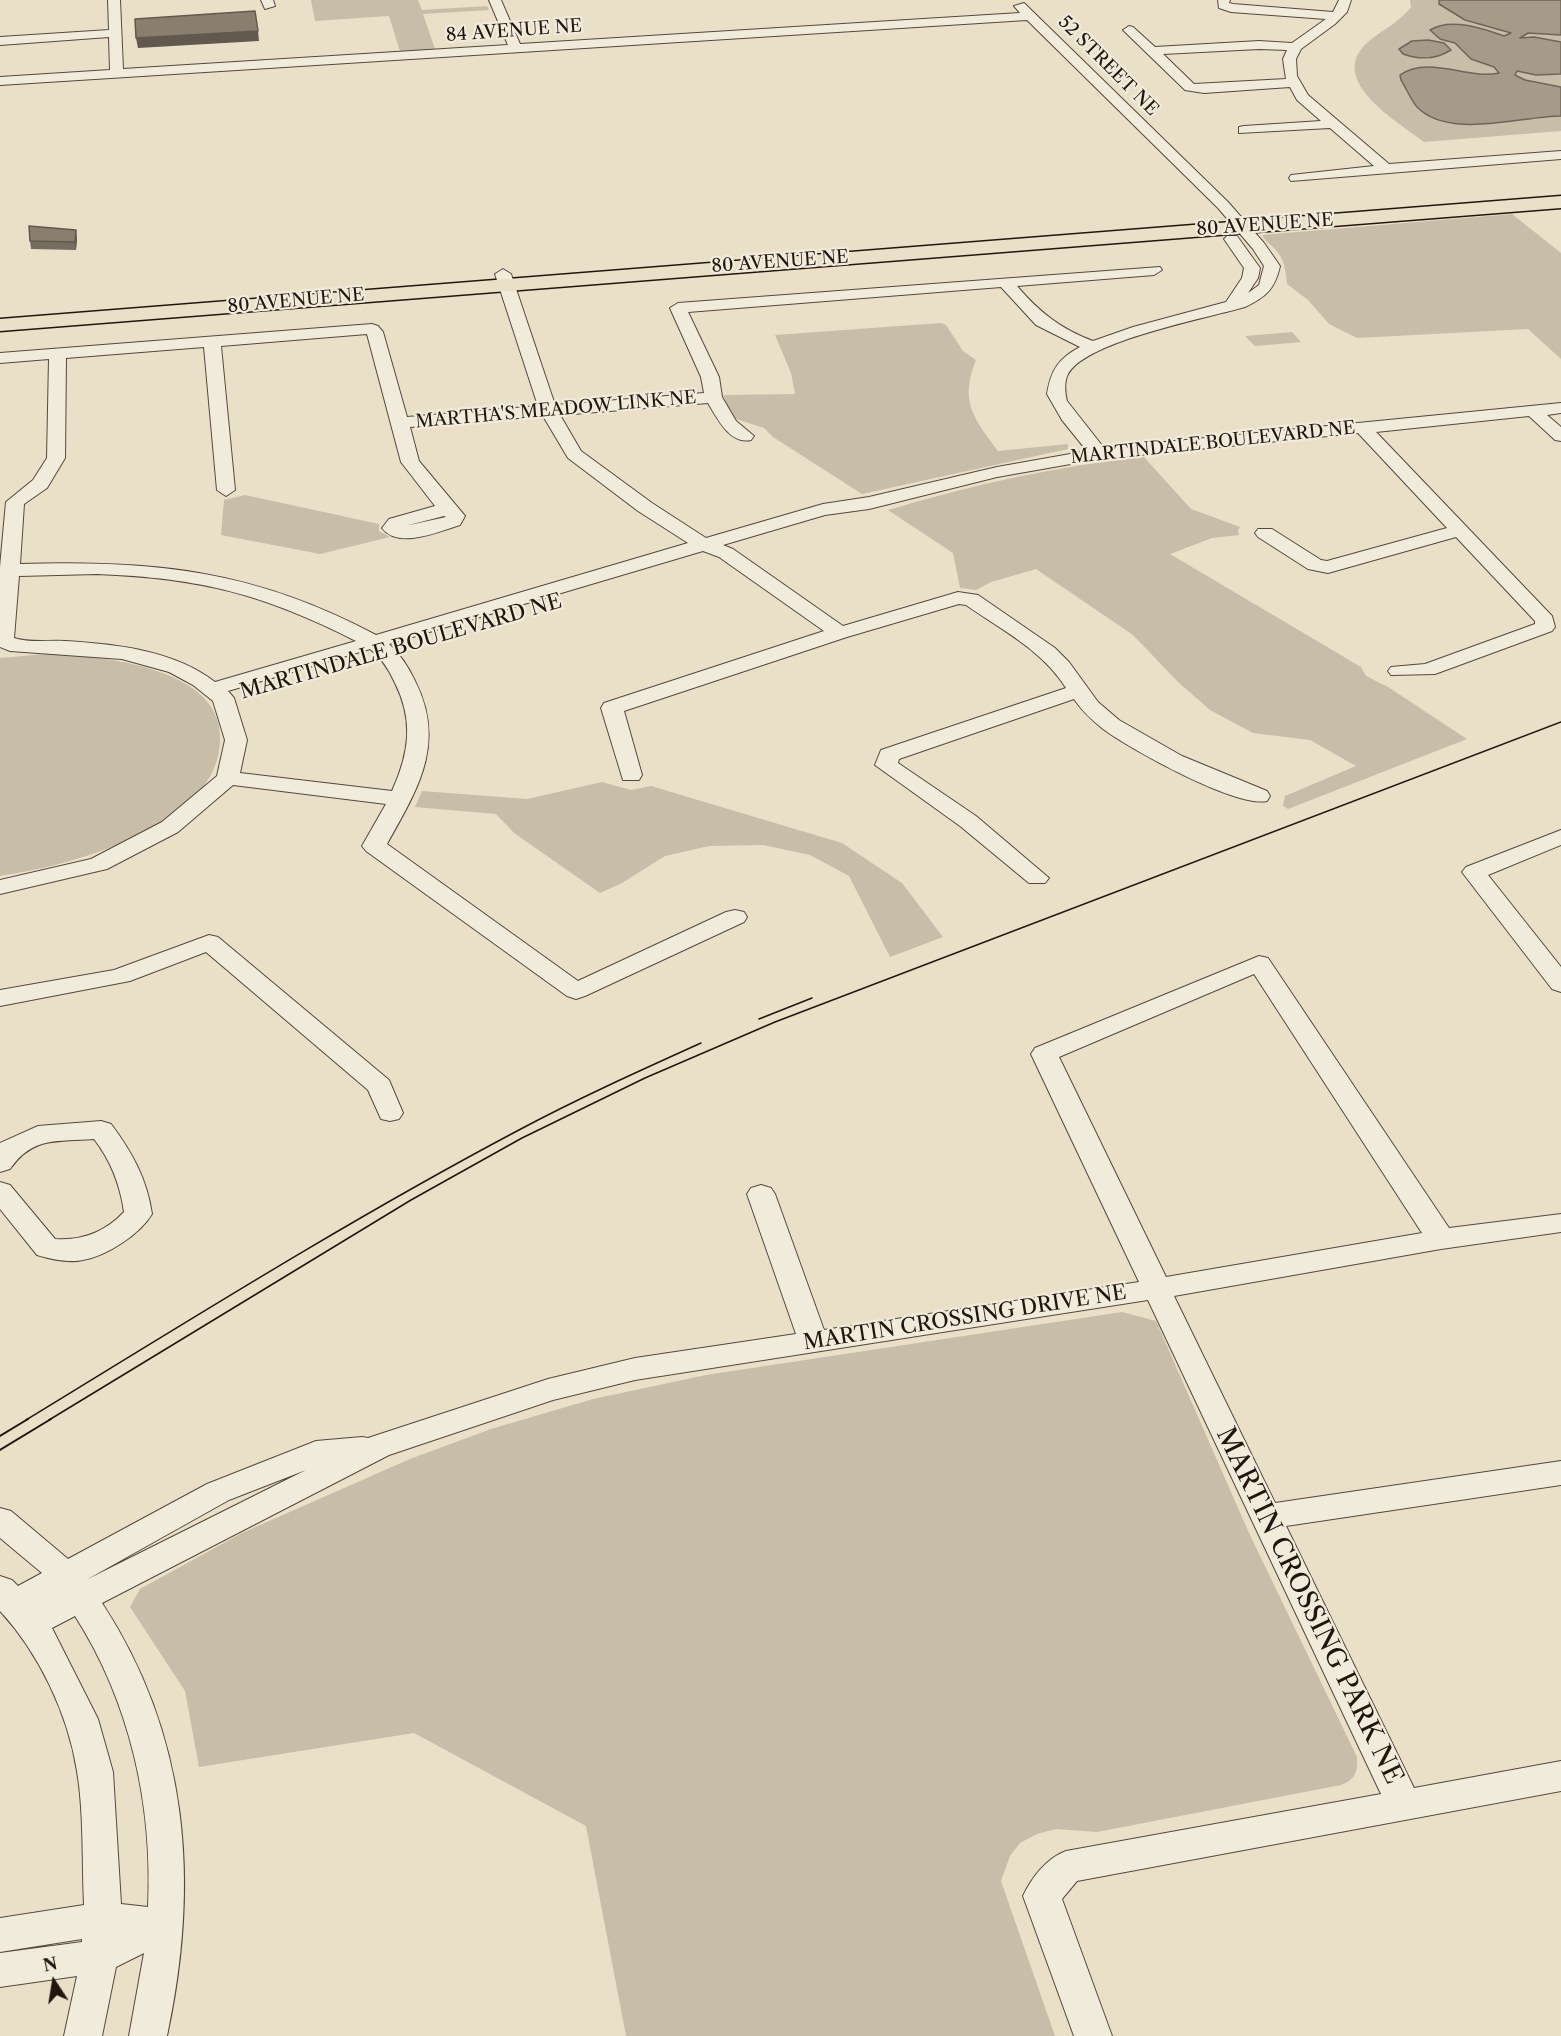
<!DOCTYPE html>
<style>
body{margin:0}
#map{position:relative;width:1561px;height:2036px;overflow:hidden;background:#eae0c7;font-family:"Libre Caslon Text",serif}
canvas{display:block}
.north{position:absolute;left:24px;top:1952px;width:60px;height:60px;-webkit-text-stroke:4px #f1ebdb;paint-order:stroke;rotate:348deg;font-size:16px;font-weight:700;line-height:24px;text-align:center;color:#221510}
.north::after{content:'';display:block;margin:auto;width:21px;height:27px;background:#221510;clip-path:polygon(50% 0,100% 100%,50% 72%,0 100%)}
</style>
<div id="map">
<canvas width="1561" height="2036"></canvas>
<div class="north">N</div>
</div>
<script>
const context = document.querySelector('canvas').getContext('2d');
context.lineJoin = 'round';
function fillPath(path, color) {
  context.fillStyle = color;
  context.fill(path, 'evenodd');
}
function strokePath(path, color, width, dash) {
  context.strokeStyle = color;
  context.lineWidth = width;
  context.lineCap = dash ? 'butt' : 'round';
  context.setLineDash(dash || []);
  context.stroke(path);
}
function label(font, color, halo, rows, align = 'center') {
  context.font = font + ' "Libre Caslon Text",serif';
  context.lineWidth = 4.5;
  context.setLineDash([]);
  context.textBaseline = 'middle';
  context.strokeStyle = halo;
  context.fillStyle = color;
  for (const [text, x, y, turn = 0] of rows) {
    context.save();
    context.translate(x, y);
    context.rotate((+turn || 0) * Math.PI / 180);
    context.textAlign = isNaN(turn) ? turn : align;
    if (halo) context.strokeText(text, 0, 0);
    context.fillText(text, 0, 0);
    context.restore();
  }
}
fillPath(new Path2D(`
 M311,0H418L422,10L487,6L489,10L423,14L435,49L400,51L389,16L315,21Z
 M1410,0H1561V131L1424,142C1397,121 1325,80 1368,42C1382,30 1400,22 1411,7Z
 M1512,214L1561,253V359L1528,329L1357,338L1329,324L1308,300L1287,284C1286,274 1285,262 1279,254C1274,246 1266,243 1262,235Z
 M941,323L946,325L963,351L976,360C959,401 974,419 998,451L1068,444V449L862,494L773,437L764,428L733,418L723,395L795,394L791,373L775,335Z
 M1292,332L1301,342L1255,346L1245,336Z
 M1144,457L1191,509L1240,527L1238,530L1239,535L1212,538L1170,554L1361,667L1366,676L1388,687L1467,739L1288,809L1283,806L1285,796L1356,766L1310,740L1253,733L1210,710L1178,682L1133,635L1036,569L991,582L976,590L960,588L953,553L888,510C972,485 1056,466 1144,457Z
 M245,495L379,524V531L390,537L320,554L221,535L224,500Z
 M56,653C107,658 225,668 220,742C219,759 213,775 202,788C151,842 71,865 0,876V658Z
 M602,782L631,790L651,786L842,843L902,883L943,937L890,957L849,876L810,855L763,845L709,846L665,856L622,883L600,893L514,833L496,814L415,807L422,791L527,799Z
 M1122,1312L1156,1321L1249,1533L1357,1757C1358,1772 1355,1780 1341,1785L1097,1832L1056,1829L1037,1834L1020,1843L1010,1856L1001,1881L1055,2036H626L586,1826L414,1733L199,1767L185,1691L130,1607L140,1589L242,1533L410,1459L491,1429L593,1399L706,1375Z`), '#c8bda8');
const water = new Path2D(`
 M1439,0H1561V35L1528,33L1520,38L1534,37L1561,42V74L1536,75L1517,71L1515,75L1525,80L1561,87V116C1521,116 1449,140 1417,107C1411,100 1406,88 1401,80L1400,75C1429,55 1469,80 1499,73L1494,67L1471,59L1455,43L1440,39L1430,30C1451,17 1484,29 1504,36L1511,33L1465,20L1439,4Z
 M1428,40L1444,43L1451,50C1435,60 1420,60 1403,54L1399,49L1412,41Z`);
fillPath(water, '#a69b89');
strokePath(water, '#716559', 1.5);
const minor = new Path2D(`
 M108,0H120L123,69L508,45L489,0H501L520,44L1020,13L1014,6L1024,3L1228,202L1264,243L1280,266C1275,289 1266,297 1245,307C1207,318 1086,341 1068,374C1064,381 1065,394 1067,401L1104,448L1561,403V413L1547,415L1561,427V441L1555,440L1529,416L1376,432L1552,616L1555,627L1552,631L1435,674L1391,675L1388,671L1391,667L1425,664L1535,624V621L1456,537L1328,573L1308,569L1258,537L1255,533L1258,529H1272L1321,560L1327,561L1447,528L1358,433L1099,459L997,477L869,509L825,515L723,545L733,549L843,626L958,592L978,595L1055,648L1069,662L1098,702L1119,720L1182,756L1267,791L1270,796L1267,801C1236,808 1130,749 1103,729C1092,720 1082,711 1074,699L899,759L898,763L976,816L1049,878L1045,883H1029L960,826L875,765L881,750L1066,688C1042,650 1002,630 966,605L959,604L847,637L624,711L642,775L639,780H623L601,708L604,703L824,631L719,557L703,551L389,644C400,654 409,668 415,681C447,744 417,790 387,844L578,981L726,912L735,910L744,912L747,917L744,922L585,996L576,999L567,996L366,851L362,846L386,804L233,785L178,832L107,869L0,894V880L91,859L162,822L217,776L225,740L213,701L193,685L169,672L122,659L10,651L0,647V567L6,502L33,480L47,458L49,359L0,363V353L372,324L378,326L383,332L407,417L538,406L495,274L503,269L511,274L555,405L704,393L701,377L670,308L678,303L1160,267L1162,270L1154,275L1017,286C1039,312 1061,329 1093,341L1133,327L1226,302L1242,278L1244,268L1224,239L1227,236H1237L1260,268L1258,278L1248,293L1259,285L1264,266L1253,249L1218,208L1027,20L0,85V77L110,70L109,37L0,45V37L109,30ZM1001,287L1036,325L1080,347C1058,359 1051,370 1047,394L1062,420L1087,451L997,467L869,497L823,504L706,538L652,503L581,451L560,415L708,403C717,418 730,445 751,440L754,436L736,421L722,397L719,377L688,312ZM367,334L401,462L435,506L389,519L382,528C398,550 440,531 460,525L465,516L419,461L410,427L543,416L568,458L638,511L688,543L376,635C255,570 154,560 20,564L24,504L47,488L65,458L66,358L204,347L217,490L226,496L235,490L221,346ZM444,516L446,517L405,526ZM97,574C201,578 263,594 356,641L215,682C174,650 115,644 65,641C49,640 29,643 14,638L19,576ZM370,649C382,658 389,670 395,683C414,721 409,754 392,791L240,773L247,740L234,698L228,691Z
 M261,0H273L275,6L265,9Z
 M1218,0H1230L1229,3L1233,4L1333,12L1339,0H1351L1347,12L1335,24L1301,49L1296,59L1297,76L1308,95L1389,164L1561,151V159L1291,181L1289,178L1291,175L1374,166L1330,128L1239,133V127L1244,126L1321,121L1297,100L1290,87L1204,93L1185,90L1123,30L1129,26L1133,27L1155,47L1259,41L1292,43L1326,19L1231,12L1219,8ZM1259,49L1287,50L1283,59L1286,79L1194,84L1163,54Z
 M1561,830V845L1488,875L1561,967V992L1552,989L1462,872L1466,867Z
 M209,935L218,937L389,1080L403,1113L399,1119L390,1121L381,1119L368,1090L206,952L130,981L0,1006V990L114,970Z
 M1259,956L1268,958L1449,1228L1561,1214V1232L1441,1249L1174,1296L1275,1503L1561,1461V1485L1286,1526L1414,1788L1561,1761V1791L1077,1881L1062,1899L1112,2036H1074L1023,1896C1032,1877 1047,1858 1066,1851L1381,1794L1148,1300L635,1380L553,1400L389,1455L102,1603C189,1736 200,1883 167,2036H129L144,1953L116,1967L102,2036H64L77,1976L0,1987V1953L82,1942V1939L0,1952V1918L84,1905C82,1863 84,1812 77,1771C68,1714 39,1653 0,1611V1576L12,1580L18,1586L42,1573L0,1538V1508L11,1511L68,1559L207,1484L316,1441L362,1437L368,1438L548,1379L635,1358L796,1334L747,1194L751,1188L761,1185L771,1188L775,1194L824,1330L1139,1282L1031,1054L1035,1048ZM1254,974L1422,1233L1166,1277L1059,1057ZM306,1470L86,1580L229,1500ZM75,1616C130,1702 153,1805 148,1907L121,1904L113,1772L98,1719L52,1628Z
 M101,1121L111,1124C132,1152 147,1179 152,1214C140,1234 107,1256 83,1260C70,1263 50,1259 37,1255L0,1209V1182L10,1185L55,1239C82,1241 105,1232 124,1212C120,1184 111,1161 94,1139C57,1142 33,1136 10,1169L0,1172V1143L38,1126Z`);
const major = new Path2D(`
 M1561,196V208L0,331V319Z`);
strokePath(minor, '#54483e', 2);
strokePath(major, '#221510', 3);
fillPath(minor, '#f1ebdb');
fillPath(major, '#eae0c7');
strokePath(new Path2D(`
 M759,1019L812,998
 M26,1420C188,1321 349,1220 517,1131C577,1099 639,1071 701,1043
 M49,1420L411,1200L522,1138L645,1078L775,1022L1561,722`), '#221510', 1.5);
strokePath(new Path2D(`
 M0,1436L28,1419
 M0,1450L51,1419`), '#221510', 2);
fillPath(new Path2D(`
 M77,238L76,250L31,249L30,241Z`), '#776d5f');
fillPath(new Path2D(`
 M258,31L259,41L138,48L136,38Z
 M76,230L77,238L76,250L75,242Z`), '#61594e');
const building = new Path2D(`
 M255,11L258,31L136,38L135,19Z
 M29,226L76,230L75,242L30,241Z`);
fillPath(building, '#8a7f6f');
strokePath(building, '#61594e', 1.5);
label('18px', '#221510', '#f1ebdb', [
 ["84 AVENUE NE",514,31,-4],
 ["52 STREET NE",1108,66,45],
 ["80 AVENUE NE",1265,225,-4],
 ["80 AVENUE NE",780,262,-4],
 ["80 AVENUE NE",296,301,-5],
 ["MARTHA'S MEADOW LINK NE",556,410,-5],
 ["MARTINDALE BOULEVARD NE",1213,443,-6]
]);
label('21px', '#221510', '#f1ebdb', [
 ["MARTINDALE BOULEVARD NE",401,647,-16],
 ["MARTIN CROSSING DRIVE NE",965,1318,-9]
]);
label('26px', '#221510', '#f1ebdb', [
 ["MARTIN CROSSING PARK NE",1309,1606,64]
]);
</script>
